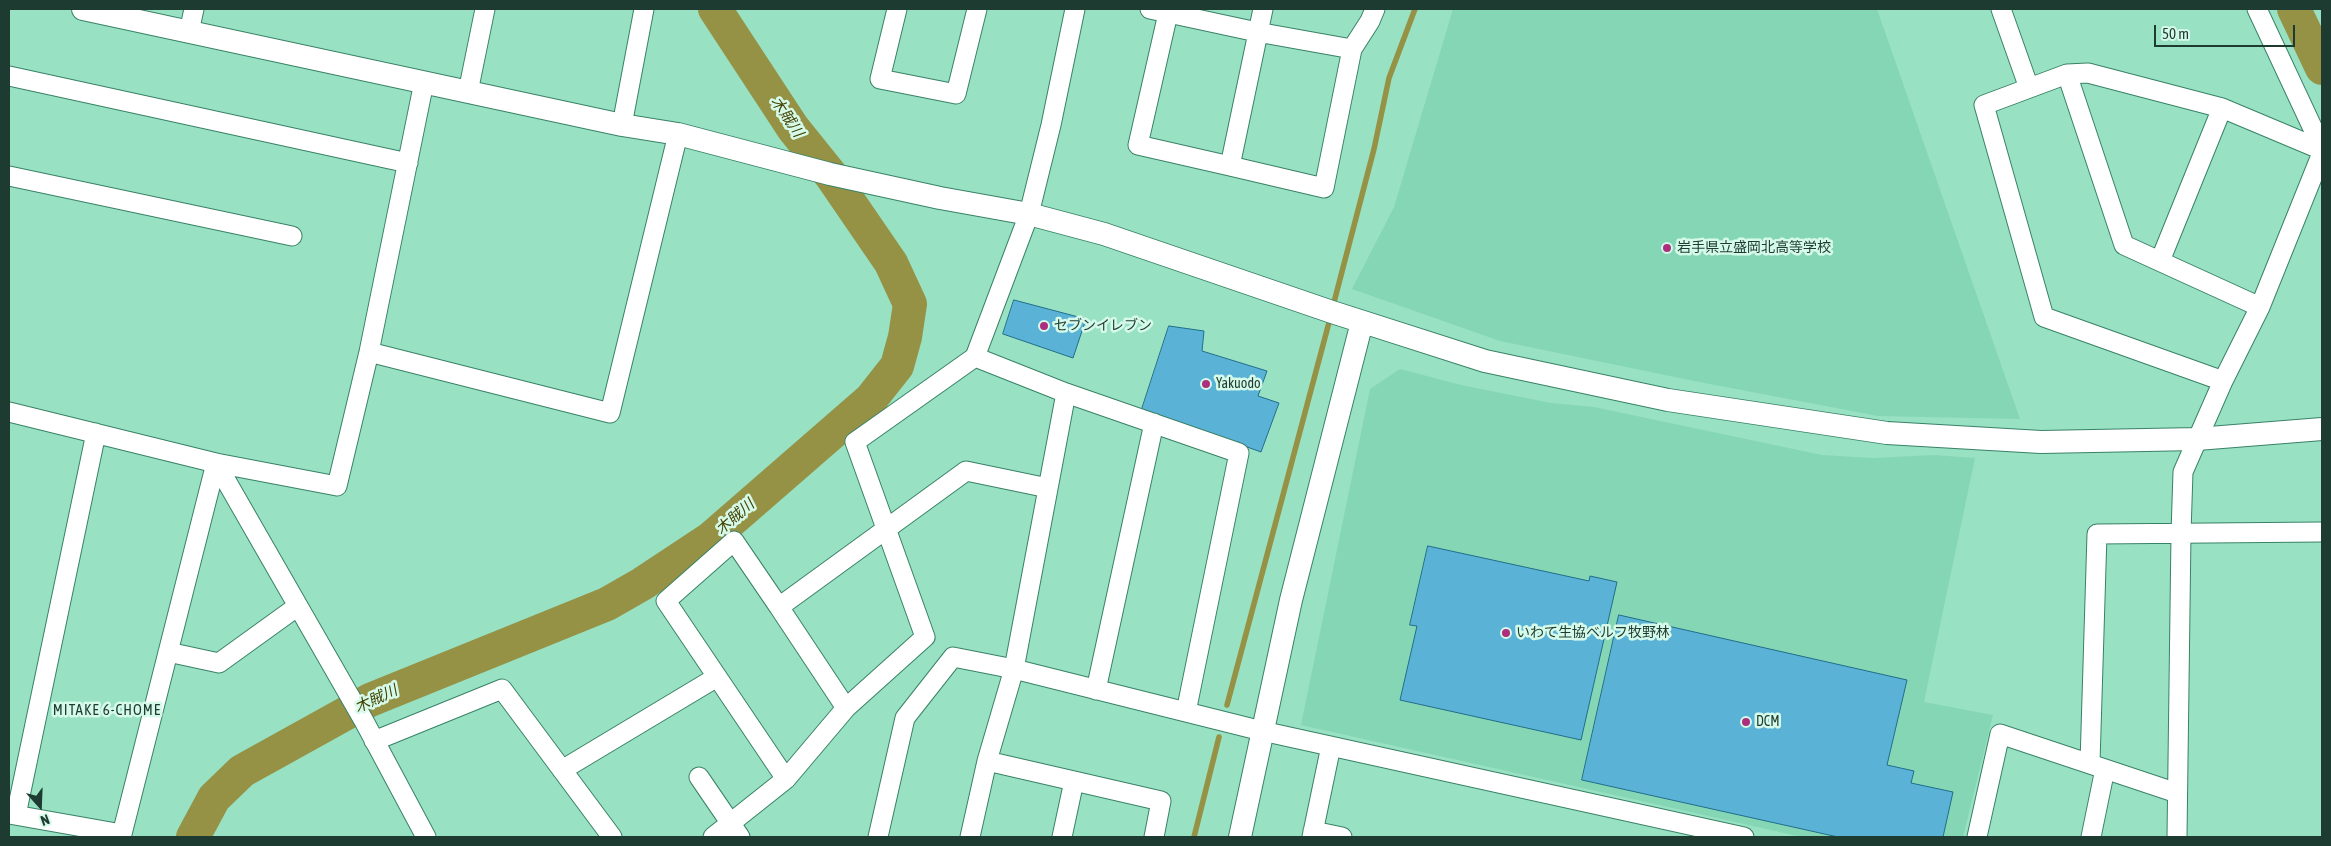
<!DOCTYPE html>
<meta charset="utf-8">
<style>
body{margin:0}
#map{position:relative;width:2331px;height:846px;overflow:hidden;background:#98e1c3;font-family:"Asap Condensed",sans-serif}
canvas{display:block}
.frame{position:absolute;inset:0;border:10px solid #1d3b30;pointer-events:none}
.north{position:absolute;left:15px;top:781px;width:50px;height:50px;-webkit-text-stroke:4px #d6faea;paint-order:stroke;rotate:160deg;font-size:14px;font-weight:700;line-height:20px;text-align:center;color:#1d3b30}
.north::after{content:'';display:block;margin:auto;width:18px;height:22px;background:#1d3b30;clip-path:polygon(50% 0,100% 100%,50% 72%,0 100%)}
.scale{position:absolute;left:2154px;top:25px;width:141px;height:22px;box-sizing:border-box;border:2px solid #1d3b30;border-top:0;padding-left:6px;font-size:15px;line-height:18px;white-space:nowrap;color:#1d3b30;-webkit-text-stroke:4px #d6faea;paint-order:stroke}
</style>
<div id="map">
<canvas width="2331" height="846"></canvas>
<div class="frame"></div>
<div class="north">N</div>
<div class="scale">50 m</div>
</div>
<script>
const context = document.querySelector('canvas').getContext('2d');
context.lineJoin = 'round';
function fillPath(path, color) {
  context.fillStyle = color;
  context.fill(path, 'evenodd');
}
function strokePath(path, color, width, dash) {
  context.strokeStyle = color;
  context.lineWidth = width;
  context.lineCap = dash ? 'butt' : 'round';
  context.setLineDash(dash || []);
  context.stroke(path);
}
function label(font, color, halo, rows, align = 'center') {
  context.font = font + ' "Asap Condensed","Noto Sans JP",sans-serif';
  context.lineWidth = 5;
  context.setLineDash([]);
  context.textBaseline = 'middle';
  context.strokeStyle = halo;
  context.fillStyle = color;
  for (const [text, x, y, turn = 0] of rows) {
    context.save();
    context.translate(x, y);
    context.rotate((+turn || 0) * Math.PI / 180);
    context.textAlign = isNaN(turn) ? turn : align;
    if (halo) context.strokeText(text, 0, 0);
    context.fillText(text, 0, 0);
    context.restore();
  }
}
fillPath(new Path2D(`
 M1453,9H1877L2020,419L1878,416L1694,381L1500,341L1352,289L1394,207Z
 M1400,369L1461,385L1551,403L1594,407L1822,455L1873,458L1933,455L1975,458L1924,702L1993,715L1963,837H1802L1301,725L1370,389Z`), '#85d6b5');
strokePath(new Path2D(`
 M1333,306L1374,149L1389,78L1415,9
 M1227,705L1331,315
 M1194,837L1219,737`), '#959245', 5.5);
strokePath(new Path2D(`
 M2294,9L2322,68
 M193,837L214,798L242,771L370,700L607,604L642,584L710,539L871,399L897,366L905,337L910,304L891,263L830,174L793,128L715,9`), '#959245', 34);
const building = new Path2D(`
 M1014,300L1086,319L1073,358L1003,334Z
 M1169,326L1204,331L1202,351L1267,371L1258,396L1279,403L1261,452L1142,409Z
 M1428,546L1589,581L1590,576L1617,582L1581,740L1400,700L1417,626L1410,625Z
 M1619,615L1907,680L1887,765L1914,771L1911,783L1953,792L1943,837H1838L1582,780Z`);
fillPath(building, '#5ab3d7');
strokePath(building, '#216e8a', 1);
const minor = new Path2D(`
 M897,9L880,79L956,94L977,9
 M1150,9L1257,32L1352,49L1370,21L1375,9
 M1169,9L1138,145L1230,166
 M1263,9L1230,166L1324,188L1352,49
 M2001,9L2029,88
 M2257,9L2322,148
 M189,32L194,9
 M2067,74L2124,245L2260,307
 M9,76L408,163
 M468,92L485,9
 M622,125L644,9
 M9,176L292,236
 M2160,261L2222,108
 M369,352L610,413L678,134
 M975,357L1066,393L1239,453L1186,712
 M2223,381L2044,317L1984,105L2067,74L2088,73L2222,108L2322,150
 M9,412L216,463L337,486L369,352L424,82
 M216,463L364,721L426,837
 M779,607L734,541L666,601L786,779
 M168,652L219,663L298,606
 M1096,690L1154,423
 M846,708L779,607L966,471L1048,488
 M374,741L502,689L612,837
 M987,761L1014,669L1066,393
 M2090,763L2097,534L2322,532
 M562,770L717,677
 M699,777L740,837
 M9,814L122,834L216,463
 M16,815L96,433
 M1313,831L1342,837
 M713,837L786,779L846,708L925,637L855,442L975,357L1029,214L1051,125L1075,9
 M878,837L905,718L953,657L1014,669L1262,731L1744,837
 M970,837L987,761L1161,801L1154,837
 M1062,837L1074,781
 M1312,837L1331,746
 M1977,837L2000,734L2177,793
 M2091,837L2105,769
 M2177,837L2181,533L2183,472L2223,381L2260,307L2322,153`);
const tertiary = new Path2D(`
 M83,9L622,125L678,134L830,174L940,198L1029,214L1104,234L1332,312L1485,361L1668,400L1887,433L2041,442L2197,439L2322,429
 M1240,837L1291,600L1362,322`);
strokePath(minor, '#398267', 21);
strokePath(tertiary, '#398267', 24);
strokePath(minor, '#fff', 19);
strokePath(tertiary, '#fff', 22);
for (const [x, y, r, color] of [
 [1667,248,5,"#ad2e7d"],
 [1044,326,5,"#ad2e7d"],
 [1206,384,5,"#ad2e7d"],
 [1506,633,5,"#ad2e7d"],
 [1746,722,5,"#ad2e7d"]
]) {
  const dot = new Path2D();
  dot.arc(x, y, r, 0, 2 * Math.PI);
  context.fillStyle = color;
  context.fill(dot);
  strokePath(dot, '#d6faea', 2);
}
label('14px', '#1d3b30', '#d6faea', [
 ["岩手県立盛岡北高等学校",1677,248],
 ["セブンイレブン",1054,326],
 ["Yakuodo",1216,384],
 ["いわて生協ベルフ牧野林",1516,633],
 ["DCM",1756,722]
], 'left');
label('italic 15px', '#444101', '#d6faea', [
 ["木賊川",787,117,56],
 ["木賊川",735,517,-41],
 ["木賊川",376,699,-25]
]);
context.letterSpacing = '1px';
label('15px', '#1d3b30', '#d6faea', [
 ["MITAKE 6-CHOME",107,710]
]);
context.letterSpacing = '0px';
</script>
